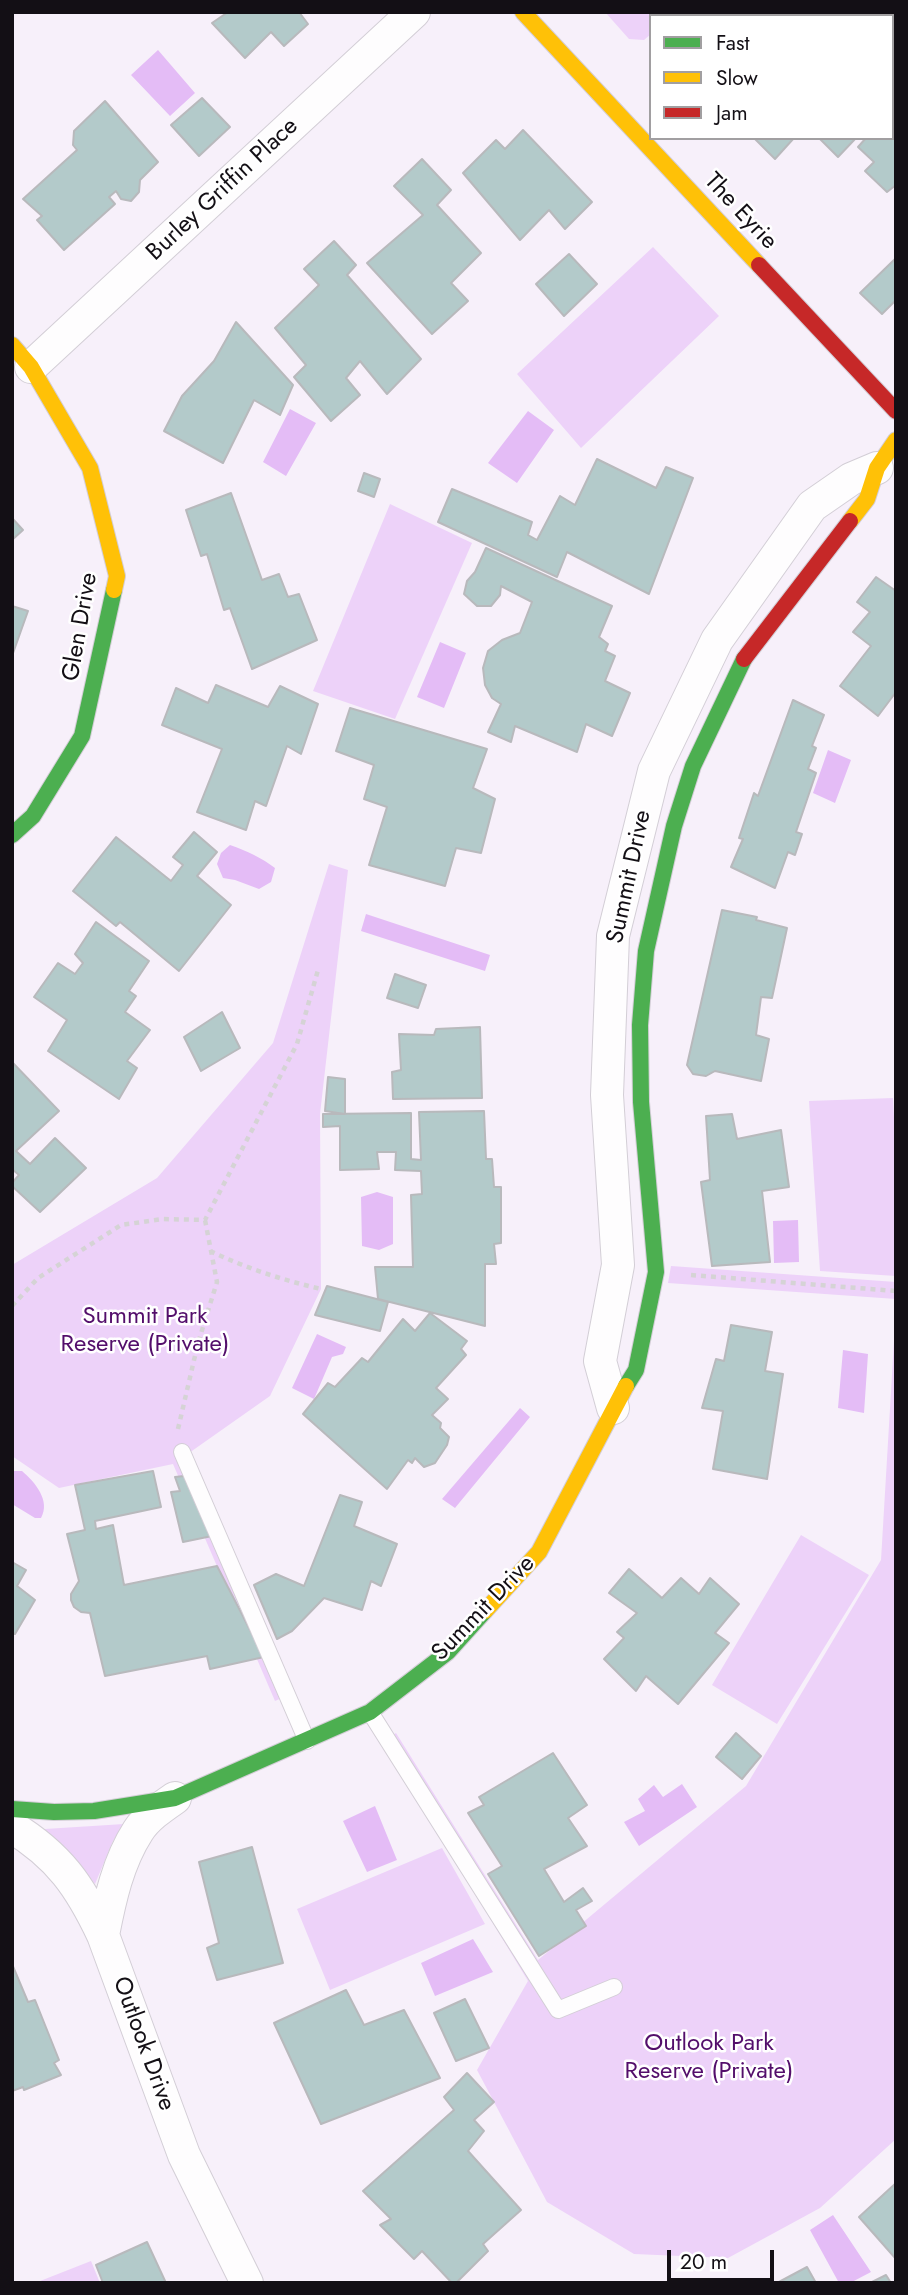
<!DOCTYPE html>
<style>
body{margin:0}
#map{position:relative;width:908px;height:2295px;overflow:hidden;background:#f7f0fa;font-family:Jost,sans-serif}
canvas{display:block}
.frame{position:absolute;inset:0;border:14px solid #130f15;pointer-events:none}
.legend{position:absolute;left:649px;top:14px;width:245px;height:126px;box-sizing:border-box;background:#fff;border:2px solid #a19fa1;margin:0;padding:9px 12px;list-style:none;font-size:21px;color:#130f15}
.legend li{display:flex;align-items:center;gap:14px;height:35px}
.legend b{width:35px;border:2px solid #a19fa1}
.scale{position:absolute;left:667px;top:2250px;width:107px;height:32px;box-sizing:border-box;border:4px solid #130f15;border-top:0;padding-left:9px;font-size:21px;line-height:24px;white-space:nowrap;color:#130f15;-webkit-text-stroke:5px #fff;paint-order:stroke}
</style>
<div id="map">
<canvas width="908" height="2295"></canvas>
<div class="frame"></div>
<ul class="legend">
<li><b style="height:9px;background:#4caf50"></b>Fast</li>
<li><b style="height:9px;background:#ffc107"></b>Slow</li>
<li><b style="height:9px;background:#c62828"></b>Jam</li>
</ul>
<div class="scale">20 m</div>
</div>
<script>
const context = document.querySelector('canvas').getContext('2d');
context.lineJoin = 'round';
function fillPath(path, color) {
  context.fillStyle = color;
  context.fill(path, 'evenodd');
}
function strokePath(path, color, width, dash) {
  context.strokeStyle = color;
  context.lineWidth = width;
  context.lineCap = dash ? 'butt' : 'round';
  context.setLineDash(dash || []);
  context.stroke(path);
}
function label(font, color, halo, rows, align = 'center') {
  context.font = font + ' Jost,sans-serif';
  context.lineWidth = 5;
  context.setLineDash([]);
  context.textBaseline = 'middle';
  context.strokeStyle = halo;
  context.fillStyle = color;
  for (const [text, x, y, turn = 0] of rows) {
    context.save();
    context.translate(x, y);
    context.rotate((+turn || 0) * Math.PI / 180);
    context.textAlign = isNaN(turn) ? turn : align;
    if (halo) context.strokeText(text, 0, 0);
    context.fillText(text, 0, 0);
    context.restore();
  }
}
fillPath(new Path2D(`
 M605,12H672L669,16H651V34L644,40L629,39Z
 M680,12H791L787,16H676Z
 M653,247L719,316L581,448L517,374Z
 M390,504L472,543L395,719L313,691Z
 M329,864L348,870L320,1114L321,1289L270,1396L189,1453L293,1693L275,1701L173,1464L59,1488L12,1456V1265L157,1178L273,1043Z
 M893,1098L896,1156V1276L820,1271L809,1101Z
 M671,1266L896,1282V1299L668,1283Z
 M896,1307V2139L820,2208L728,2258L634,2254L547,2202L477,2070L528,1981L383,1742L396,1733L538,1960L746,1786L881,1560Z
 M801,1535L869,1575L777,1724L712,1685Z
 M124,1824L113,1841L95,1884L74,1859L44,1833L45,1829Z
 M442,1848L485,1924L330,1990L297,1909Z
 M91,2261L100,2283H35Z`), '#edd2f9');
fillPath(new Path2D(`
 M158,50L195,93L170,116L131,75Z
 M290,409L316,423L286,476L263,462Z
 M528,411L554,430L517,483L488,463Z
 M440,642L466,653L444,708L417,697Z
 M828,750L851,760L835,803L813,793Z
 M230,845C247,851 262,858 275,868L271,882L259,889L235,880L223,878L217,864L221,853Z
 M366,914L490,955L485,971L361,931Z
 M377,1192L393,1197V1244L379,1250L362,1246L361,1197Z
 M798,1220L799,1262L774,1263L773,1221Z
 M317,1334L346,1347L343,1354L332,1357L314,1399L292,1388Z
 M843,1350L868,1354L864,1413L838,1408Z
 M520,1408L530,1417L455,1508L442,1499Z
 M12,1471H22C35,1482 51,1501 41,1518H35L12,1504Z
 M682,1784L697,1807L639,1846L624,1822L645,1811L638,1799L654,1785L663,1797Z
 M375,1806L397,1860L367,1872L343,1821Z
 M473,1939L493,1972L435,1996L421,1963Z
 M833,2215L871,2272L850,2283H839L810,2230Z`), '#e4bcf6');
const building = new Path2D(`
 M228,12H299L308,24L284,46L271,32L245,58L212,23Z
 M861,12H896V82L892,85V16H857Z
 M202,98L230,127L199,156L171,125Z
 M105,101L158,162L140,180L139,192L131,201L121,199L116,191L109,197L115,204L64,250L37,220L42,216L23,199L77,150L73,145L74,131Z
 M896,111V185L887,192L865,171L874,162L858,147L866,138H892V114Z
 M523,130L592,202L565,229L549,210L520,240L463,173L496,140L505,149Z
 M754,138H794L775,159Z
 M819,138H856L838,157Z
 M422,159L451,190L437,205L481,253L451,283L468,301L432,334L367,263L423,215L394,186Z
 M334,241L356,265L347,275L421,359L387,394L360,361L346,378L360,395L331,421L294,377L306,365L275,328L319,285L304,269Z
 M569,254L597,284L564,316L536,284Z
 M896,258V300L882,314L860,293Z
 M236,322L293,385L280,415L254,400L223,463L164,431L182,396L214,361Z
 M597,459L656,488L666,467L693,478L649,594L567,552L557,577L438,522L452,489L532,522L528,535L537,540L560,496L575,505Z
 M364,473L380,479L374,497L358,491Z
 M231,493L262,580L279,574L288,597L299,594L317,640L252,669L230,608L224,610L207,554L201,556L186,510Z
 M12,518L23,530L12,540Z
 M486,548L612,606L599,637L608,644L605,651L615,656L605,681L630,693L612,736L586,724L577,752L515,726L511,742L488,732L501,704L492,698L485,685L483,668L488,651L502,640L520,633L532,602L501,586L500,595L491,606H477L464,594L467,581L475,572Z
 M876,577L896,591V692L878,716L840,686L871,646L853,632L870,612L857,602Z
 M12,606L28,611L12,656Z
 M216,685L268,707L280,686L318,704L301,754L287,746L266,806L255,801L246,830L197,812L222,749L162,725L176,688L208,703Z
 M793,700L824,715L812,746L816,748L808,769L816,773L796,832L802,834L795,855L788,852L775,888L731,867L743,839L739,838L754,793L758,796Z
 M350,708L487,749L473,788L495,799L481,853L456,848L445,886L369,865L387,807L364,799L374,765L336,751Z
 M194,832L217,852L197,876L231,905L179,971L120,922L116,926L73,891L116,837L171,881L183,865L173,857Z
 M722,910L757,917L756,920L787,928L772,998L761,997L756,1035L769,1039L761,1081L715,1071L706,1076L693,1074L687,1065Z
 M96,922L149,961L129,991L136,996L125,1012L150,1030L127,1061L137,1068L119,1099L48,1051L67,1020L34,997L58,963L75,974L83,963L75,954Z
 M395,974L426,985L418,1008L387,998Z
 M222,1012L240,1048L201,1071L184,1037Z
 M480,1027L482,1098L393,1099L392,1072L401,1070L399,1034L434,1035L436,1029Z
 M12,1062L59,1111L16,1151L30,1164L55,1138L86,1168L40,1212L12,1186V1183L19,1175L12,1169Z
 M328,1077L345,1079V1114L325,1111Z
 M484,1111L486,1159H492L494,1187H501V1243L494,1244L496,1264H485V1326L378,1299L375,1267H413L411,1195L422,1194L421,1171L395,1170L396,1152H377L379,1169L340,1170V1126L323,1127V1114L411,1113V1159L421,1160L419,1112Z
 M732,1114L737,1139L781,1130L789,1187L762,1191L770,1262L712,1266L701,1182L710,1180L706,1116Z
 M327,1286L388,1302L380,1331L315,1315Z
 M430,1313L467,1341L461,1349L466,1355L436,1388L448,1399L432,1415L441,1423L440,1428L449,1437L447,1445L435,1463L424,1467L415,1458L412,1463L408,1460L387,1489L303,1414L328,1383L335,1387L362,1358L368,1362L403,1319L415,1331Z
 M731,1325L772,1332L765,1371L783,1374L767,1479L713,1469L723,1411L702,1408L716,1359L724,1361Z
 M153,1471L161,1507L95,1521L96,1529L113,1525L124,1585L217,1566L264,1657L210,1669L207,1656L105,1676L90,1613L81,1612L74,1607L71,1600V1594L79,1581L67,1534L85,1530L75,1485Z
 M184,1476L212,1536L183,1542L171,1492L180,1491L175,1477Z
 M340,1495L362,1502L354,1526L397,1544L381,1586L371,1581L362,1610L324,1598L292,1631L277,1639L254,1585L276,1574L304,1586Z
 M12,1562L26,1570L17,1586L35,1600L15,1634L12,1633Z
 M629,1569L662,1598L681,1578L699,1594L710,1578L739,1604L715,1633L729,1643L678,1704L646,1676L636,1691L604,1659L624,1638L617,1632L637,1613L609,1593Z
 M736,1733L761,1756L742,1779L716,1757Z
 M553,1753L587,1805L568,1818L587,1846L544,1869L564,1902L583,1888L592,1901L576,1910L586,1926L539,1956L488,1874L502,1866L468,1813L484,1805L479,1797Z
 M252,1847L283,1963L217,1980L207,1948L219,1943L199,1862Z
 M12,1964L28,2002L35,2000L59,2060L54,2063L61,2075L24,2090L23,2087L12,2091Z
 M346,1990L364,2025L404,2010L440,2078L321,2124L274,2023Z
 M465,1999L489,2048L456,2061L434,2013Z
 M467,2073L494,2102L474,2120L484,2131L468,2151L521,2210L483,2244L488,2251L456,2283H452L422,2251L414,2259L380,2225L391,2219L363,2191L454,2110L444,2097Z
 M896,2183V2259L859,2217Z
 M147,2242L166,2283H103L96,2265Z
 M807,2267L816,2283H777Z
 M886,2275L891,2283H870Z`);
fillPath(building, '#b3caca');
strokePath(building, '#b8b9bc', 2);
const lane = new Path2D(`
 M182,1452L307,1741
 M370,1712L558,2010L614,1987`);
const street = new Path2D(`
 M31,367L414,12
 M613,1408L600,1361L618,1265L607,1095L613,936L654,771L717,640L812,506L851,479L877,468
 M12,1827C59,1856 80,1886 103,1935L184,2155L247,2283
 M103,1935C110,1899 118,1862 138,1831C147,1817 162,1807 175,1798`);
const fast = new Path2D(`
 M12,835L33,816L82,736L114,590
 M626,1386L636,1370L656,1272L641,1102L640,1025L646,951L674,826L693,766L744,659
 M12,1809L54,1812L94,1811L175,1798L370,1712L448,1652L485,1611`);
const slow = new Path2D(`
 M523,12L759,265
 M12,345L31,367L90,468L117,576L114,590
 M850,521L867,499L877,468L896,440
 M485,1611L539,1552L626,1386`);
const jam = new Path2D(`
 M759,265L896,411
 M744,659L850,521`);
strokePath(lane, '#d3ced6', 18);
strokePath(street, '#d3ced6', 34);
strokePath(fast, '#d3ced6', 18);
strokePath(slow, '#d3ced6', 18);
strokePath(jam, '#d3ced6', 18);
strokePath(new Path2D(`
 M210,1251C246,1268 282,1280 321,1289
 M691,1275L896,1291
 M12,1306L38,1278L121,1225L163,1219L205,1220L297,1044L318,970
 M178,1429L198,1343L217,1282L205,1220`), '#d5d3d5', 4.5, [5, 5]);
strokePath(lane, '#fefdfe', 16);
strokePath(street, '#fefdfe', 32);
strokePath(fast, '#4caf50', 16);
strokePath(slow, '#ffc107', 16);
strokePath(jam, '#c62828', 16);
label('24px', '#130f15', '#fff', [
 ["Burley Griffin Place",223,190,-43],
 ["The Eyrie",740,212,47],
 ["Glen Drive",81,627,-80],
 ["Summit Drive",630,877,-78],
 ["Summit Drive",484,1609,-46],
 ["Outlook Drive",143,2044,70]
]);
label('24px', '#530e6b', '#fff', [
 ["Summit Park",145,1317],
 ["Reserve (Private)",145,1345],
 ["Outlook Park",709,2044],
 ["Reserve (Private)",709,2072]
]);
</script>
